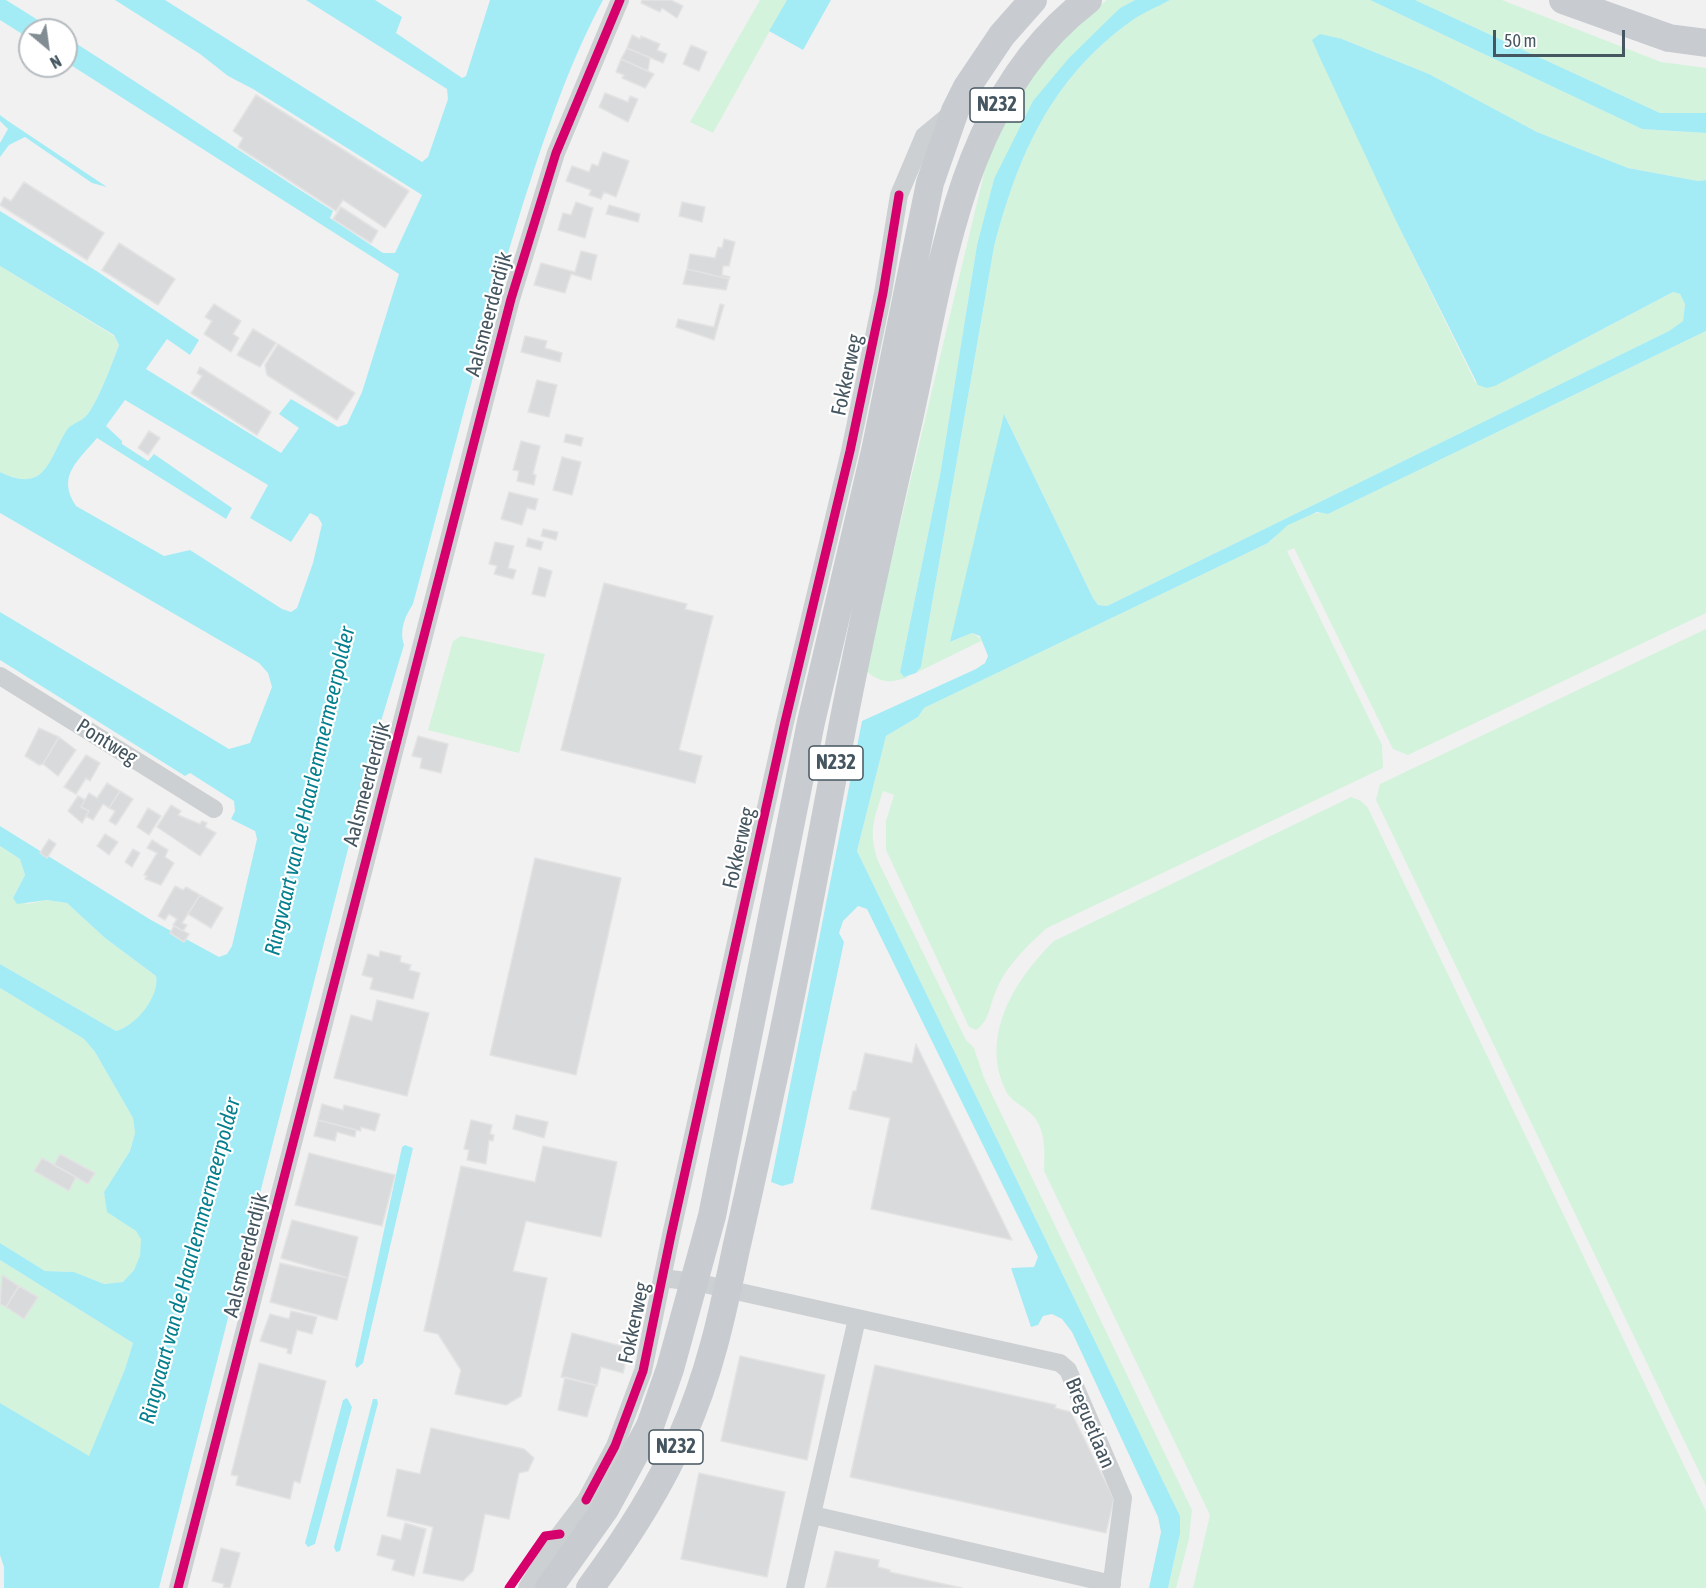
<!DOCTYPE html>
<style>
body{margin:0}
#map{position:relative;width:1706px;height:1588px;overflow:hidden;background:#f2f1f1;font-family:"Asap Condensed",sans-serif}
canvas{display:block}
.north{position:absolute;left:18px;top:18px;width:60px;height:60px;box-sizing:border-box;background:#fff;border:2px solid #b5bbbf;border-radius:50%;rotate:151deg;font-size:16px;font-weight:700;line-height:24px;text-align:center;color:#455660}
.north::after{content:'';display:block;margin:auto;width:21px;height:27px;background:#828c93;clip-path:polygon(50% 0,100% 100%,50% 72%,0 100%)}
.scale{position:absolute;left:1493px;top:30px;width:132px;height:27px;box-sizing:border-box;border:3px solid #455660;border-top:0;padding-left:8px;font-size:18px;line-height:21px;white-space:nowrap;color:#455660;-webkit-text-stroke:4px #fff;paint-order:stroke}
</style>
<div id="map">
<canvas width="1706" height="1588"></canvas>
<div class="north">N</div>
<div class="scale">50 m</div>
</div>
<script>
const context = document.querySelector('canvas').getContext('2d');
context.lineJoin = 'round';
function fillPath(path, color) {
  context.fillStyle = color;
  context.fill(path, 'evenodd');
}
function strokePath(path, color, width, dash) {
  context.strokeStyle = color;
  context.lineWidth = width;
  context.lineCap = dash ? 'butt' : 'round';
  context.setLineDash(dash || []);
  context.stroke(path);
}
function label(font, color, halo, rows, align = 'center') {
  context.font = font + ' "Asap Condensed",sans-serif';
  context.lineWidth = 4.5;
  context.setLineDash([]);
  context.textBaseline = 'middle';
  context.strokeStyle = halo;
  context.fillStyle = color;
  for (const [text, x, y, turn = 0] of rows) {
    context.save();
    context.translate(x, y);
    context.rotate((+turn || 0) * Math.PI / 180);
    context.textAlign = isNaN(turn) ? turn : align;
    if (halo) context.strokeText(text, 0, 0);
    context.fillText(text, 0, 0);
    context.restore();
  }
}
fillPath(new Path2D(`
 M760,0H787L713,133L690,122Z
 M1107,0H1135L1120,8L994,179L977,245L940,475L900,672L904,676L909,677C890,683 881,684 865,670L987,161C1013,98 1052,41 1107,0Z
 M1170,0H1370L1642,129L1706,133V180L1698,181L1628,168L1537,132L1429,74L1342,39L1397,223L1475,382L1495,386L1673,292L1680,294L1685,304L1683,321L1669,331L1107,606L1098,605L1093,598L1005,416L951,642L972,633L983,640L916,673L921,667L994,247C1018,156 1050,80 1130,22C1142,13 1157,7 1170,0Z
 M1415,0H1502L1661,62L1706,68V113H1660Z
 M0,266L114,336L119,345C113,361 96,406 85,417C80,423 71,423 66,431C48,461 45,494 0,472Z
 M1706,331V613L1408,755L1393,749L1294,548L1287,551L1382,745L1383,768L1047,928C1026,947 1005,967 995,993C990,1006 988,1023 976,1030L969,1027L886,850V821L894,795L883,791C874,819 868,831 878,861L966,1040L974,1048L984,1078L1192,1510L1189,1539L1176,1588H1168L1180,1534V1516L857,851L886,736L918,717L924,708L1268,543C1274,540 1276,534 1282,529C1293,520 1314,510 1328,514Z
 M1706,629V1486L1376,800L1380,784Z
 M461,636L545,654L519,753L428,730L453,641Z
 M1351,797L1361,801L1368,808L1706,1511V1588H1193L1210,1515L1044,1171C1045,1150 1046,1125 1028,1111C1022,1106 1011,1100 1007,1093C978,1037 1015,979 1054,941Z
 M0,846L20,859L25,875L13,898L27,904L47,900L67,903L105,938L156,976C160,997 136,1026 116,1031L0,964Z
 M0,988L84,1039L95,1052L133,1118L135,1133L130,1151L104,1192L108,1212C116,1218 129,1223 136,1231C150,1245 136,1272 123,1282L104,1284L74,1272L45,1271L0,1243Z
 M0,1260L133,1343L125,1369L89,1457L0,1403Z`), '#d3f3dc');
fillPath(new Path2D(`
 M0,0H6L54,30H30V39L0,20Z
 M115,0H165L422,162L428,157L448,99L447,89L306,0H375L402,17L396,33L462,78L466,76L490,0H603C568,65 545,136 522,207C481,338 449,471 413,604C405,616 399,631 404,645L379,728L159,1588H4V1567L0,1555V1403L89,1456L125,1369L133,1343L0,1260V1243L45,1271L74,1272L104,1284L123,1282L134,1270L140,1256L141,1239L136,1231L107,1212L104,1192L130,1151L135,1133L133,1118L95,1052L84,1039L0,988V964L116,1031C136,1026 160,996 156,976L105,938L67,903L47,900L17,904L13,898L25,875L20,859L0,846V826L151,920L219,957L227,954L232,946L257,839L255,831L231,819L235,811L234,801L190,773L185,776L0,660V612L229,749L250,743L272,687L268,673L259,663L0,513V472C45,494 48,461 66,431C71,423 79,423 85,417C96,407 113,361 119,345L114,335L0,266V211L98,272L199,340L190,355L167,339L146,369L281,453L299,428L279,414L291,399L338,427L347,424L362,392L399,274L66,62V37C156,94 243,154 333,211L330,218L383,253H395L422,195L253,89L228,76L200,54ZM125,400L268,485L250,518L291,542L310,513L318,517L322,524L313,563L297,608L291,612L282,609L190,550L164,556L76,506C56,476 78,461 97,438L226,519L232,508L154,454L148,461L122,444V441L106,426Z
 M787,0H831L803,50L769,31Z
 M1135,0H1170C1157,7 1142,13 1130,22C1050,80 1018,156 994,247L921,667L916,673L904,677L900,672L940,475L977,245L994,179L1033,101L1069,58L1120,8Z
 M1370,0H1415L1660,113H1706V133L1642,129Z
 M1320,34L1342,39L1429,74L1537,132L1628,168L1698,181L1706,180V331L1328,514L1317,512L1288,525L1268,543L924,708L918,717L886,736L857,851L1180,1516V1534L1168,1588H1149L1161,1532L1158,1517L1072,1332L1062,1319L1052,1314L1043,1316L1038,1325L1031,1327L1011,1268L1034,1267L1038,1257L867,909L858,906L843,921L839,933L844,942L793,1183L782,1186L771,1182L862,721L976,669L985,663L988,656L980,636L972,633L950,642L1004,414L1093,598L1098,605L1107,606L1669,331L1683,321L1685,304L1680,294L1673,292L1495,386L1487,388L1478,385L1397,223L1320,58L1312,40Z
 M0,115L8,121L107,187L92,183L25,137L9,145L0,157V143L8,129L0,121Z
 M405,1145L413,1148L363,1363L357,1368L355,1365L402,1147Z
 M347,1398L352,1407L315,1544L308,1547L305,1543L343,1400Z
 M373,1399H377L378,1403L340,1551L336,1552L334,1547Z`), '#a4ecf5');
const building = new Path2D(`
 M642,0H671L683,6L677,18L662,8L660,12L641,3Z
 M632,35L640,39L641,36L660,44L657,50L667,54L663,63L627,48Z
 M691,45L707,52L699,71L683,64Z
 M627,48L650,58L648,71L621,59Z
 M621,59L654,74L645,88L622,78L624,75L616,72Z
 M605,93L628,102L630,96L638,99L628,122L599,107Z
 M256,95L409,191L385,228L343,200L336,211L238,147L243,138L233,131Z
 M603,152L629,161L616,197L604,192L601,199L589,195L591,190L566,181L572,166L589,172L592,164L598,166Z
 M24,182L104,233L87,260L0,205L4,197L11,201Z
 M576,202L593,208L585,238L558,230L563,213L571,215Z
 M682,202L705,207L702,222L679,216Z
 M609,205L640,214L638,222L606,214Z
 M341,207L378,231L371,243L333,219Z
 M724,239L735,242L729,266H723L722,275L730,277L729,279L687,269L690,254L715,258L718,247L722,248Z
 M119,243L175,279L158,305L102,270Z
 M581,251L597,255L591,280L571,274L565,293L534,285L541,263L575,272Z
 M687,269L729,279L726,290L683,284Z
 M214,304L241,321L233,334L239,338L231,352L204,334L212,321L205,317Z
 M720,304L724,305L714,340L676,327L678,319L714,327Z
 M253,329L276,343L260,367L237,355Z
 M525,336L547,341L545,348L562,353L560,362L521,352Z
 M278,344L355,393L337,420L267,375L265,365Z
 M200,367L271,412L257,435L191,393L202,376L197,373Z
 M537,380L557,385L549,417L528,412Z
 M149,431L160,438L148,455L138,448Z
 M566,434L583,438L581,446L564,442Z
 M521,441L540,446L533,474L536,475L534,485L517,481L519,471L513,470Z
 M562,457L581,462L572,495L553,490Z
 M509,492L538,499L535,510L527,508L522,525L501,519Z
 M543,529L558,532L556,540L541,536Z
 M528,538L543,542L541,550L526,546Z
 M495,542L514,546L508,568L516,570L513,579L494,574L497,566L489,564Z
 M539,567L552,571L545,597L532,594Z
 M604,583L687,604L685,609L713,616L679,750L702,756L695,783L561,750Z
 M39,728L59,737L43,764L39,765L25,756Z
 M418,736L448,744L441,773L420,768L422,758L412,756Z
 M59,737L76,750L58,776L43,764Z
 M86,755L100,763L90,781L86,778L76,794L64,787Z
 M107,783L120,791L109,808L103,804L93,820L86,816L89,811L81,807L89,793L97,798Z
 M120,791L133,799L116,825L109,821L115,811L109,808Z
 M78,796L85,800L81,807L89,811L82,823L68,811Z
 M171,805L181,811L178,815L200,824L202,821L207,823L205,827L216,833L200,856L157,827Z
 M148,808L161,816L149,835L137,827Z
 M105,834L118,842L109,855L97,846Z
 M49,839L56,844L47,858L40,853Z
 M152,840L168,850L165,857L174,863L161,885L145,879L147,876L144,875L157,853L147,848Z
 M133,849L140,853L132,867L125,862Z
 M535,858L621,878L576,1075L490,1055Z
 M175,886L183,890L186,887L200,895L182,923L187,925L183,931L173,925L177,919L169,914L165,920L158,916Z
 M200,895L223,908L211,928L188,914Z
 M174,926L189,934L184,942L170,933Z
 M380,951L401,956L400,962L411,965L409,970L420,973L413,999L370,989L373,978L362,975L368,954L379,957Z
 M377,1000L429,1013L407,1096L334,1078L351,1015L372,1021Z
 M916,1044L1012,1240L871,1209L890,1118L849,1109L853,1091H856L865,1053L912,1063Z
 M322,1104L343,1110L344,1105L380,1114L375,1131L361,1127V1131L318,1120Z
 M516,1115L548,1122L544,1138L513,1129Z
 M318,1120L356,1130L355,1137L337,1132L335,1141L314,1136Z
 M471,1120L492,1125L490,1134L494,1135L493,1141L489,1140L486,1164L467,1160L469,1150L464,1149Z
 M543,1146L617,1162L601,1237L526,1221L513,1271L547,1278L521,1396L506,1405L455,1394L461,1370L438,1334L424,1331L461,1166L535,1182Z
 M309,1153L395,1175L382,1226L295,1205Z
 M60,1154L95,1173L88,1184L54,1165Z
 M42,1158L76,1177L69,1191L34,1171Z
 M292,1220L358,1237L348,1278L281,1258Z
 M280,1263L348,1278L337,1320L270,1302Z
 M2,1275L19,1286L6,1307L0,1304Z
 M19,1286L38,1297L24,1319L6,1307Z
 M291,1311L317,1317L312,1334L297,1330L291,1354L287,1353L288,1349L260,1341L270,1314L289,1319Z
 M572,1333L629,1348L623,1373L601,1367L597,1386L561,1377Z
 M740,1356L825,1375L807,1460L721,1441Z
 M259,1363L326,1381L300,1483L294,1481L290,1499L236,1485L238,1476L231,1475Z
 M875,1365L1056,1405L1055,1408L1071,1412L1114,1499L1106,1533L850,1477Z
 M565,1377L596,1385L587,1417L558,1410Z
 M431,1428L524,1449L534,1458L528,1471L519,1473L509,1519L485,1514L473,1571L463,1581L423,1573L433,1527L387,1516L397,1469L420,1474Z
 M699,1473L785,1492L767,1577L681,1559Z
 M405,1523L426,1529L414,1576L392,1570L395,1560L377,1555L382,1535L401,1540Z
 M221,1548L240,1553L230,1588H223L224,1584L212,1581Z
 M835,1551L879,1560L878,1567L890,1570V1572L962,1588H826Z`);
fillPath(building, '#d9dadb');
strokePath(building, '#e3e3e4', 1.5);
strokePath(new Path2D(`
 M0,676L214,809
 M662,1278L695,1282L1060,1363L1068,1370L1123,1498L1111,1588
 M813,1515L1112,1584
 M178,1588L511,299L556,153L620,0
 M527,1588L560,1534L586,1500L615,1446L643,1371L671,1235L785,722L850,451L883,293L899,195L924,136L953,112
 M795,1588L857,1319`), '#cdd0d2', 18);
strokePath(new Path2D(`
 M1563,0L1669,38L1706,43
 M549,1588L605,1509L650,1426L670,1369L712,1216L811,722L875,451L930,183L955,111L967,87L1002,35L1033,0
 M590,1588C625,1541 658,1490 682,1436C709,1377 723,1312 736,1249C750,1188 763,1127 776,1067C800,956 820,845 841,734C861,628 885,523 909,419C942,271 959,98 1088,0`), '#c8ccd0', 28);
strokePath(new Path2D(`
 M586,1500L615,1446L643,1371L671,1235L785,722L850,451L883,293L899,195
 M178,1588L511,299L556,153L620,0
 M509,1588L545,1536L560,1534`), '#d6006c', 9);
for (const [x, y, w] of [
 [997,105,54],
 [836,763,54],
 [676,1447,54]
]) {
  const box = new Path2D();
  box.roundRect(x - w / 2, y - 17, w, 34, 4.5);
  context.fillStyle = '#fff';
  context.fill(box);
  strokePath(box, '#455660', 1.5);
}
label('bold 20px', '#455660', null, [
 ["N232",997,105],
 ["N232",836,763],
 ["N232",676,1447]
]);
label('21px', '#455660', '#fff', [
 ["Aalsmeerderdijk",489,314,-75],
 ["Fokkerweg",847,375,-78],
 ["Pontweg",107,742,32],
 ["Aalsmeerderdijk",367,784,-75],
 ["Fokkerweg",739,848,-77],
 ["Aalsmeerderdijk",246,1255,-76],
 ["Fokkerweg",634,1323,-78],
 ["Breguetlaan",1090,1423,67]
]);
label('italic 22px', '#047f8e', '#fff', [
 ["Ringvaart van de Haarlemmermeerpolder",310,791,-77],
 ["Ringvaart van de Haarlemmermeerpolder",190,1261,-75]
]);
</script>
